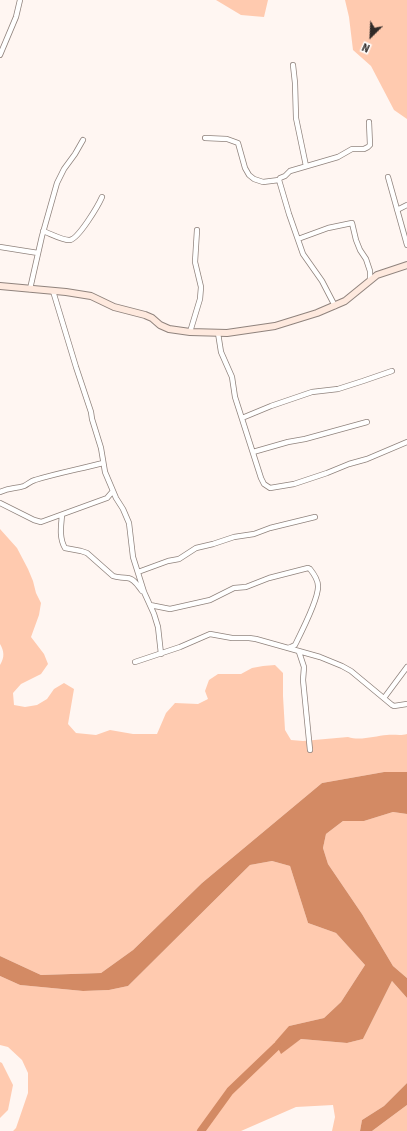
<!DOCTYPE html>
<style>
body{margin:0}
#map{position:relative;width:407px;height:1131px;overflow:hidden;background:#fff6f2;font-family:"Source Sans 3",sans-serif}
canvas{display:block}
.north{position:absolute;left:351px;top:16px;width:40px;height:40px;-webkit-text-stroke:3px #fff;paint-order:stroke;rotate:204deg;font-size:11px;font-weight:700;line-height:16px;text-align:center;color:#302a28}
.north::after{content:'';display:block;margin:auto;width:14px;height:18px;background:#302a28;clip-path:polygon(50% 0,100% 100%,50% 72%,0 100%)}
</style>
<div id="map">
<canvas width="407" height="1131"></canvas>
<div class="north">N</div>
</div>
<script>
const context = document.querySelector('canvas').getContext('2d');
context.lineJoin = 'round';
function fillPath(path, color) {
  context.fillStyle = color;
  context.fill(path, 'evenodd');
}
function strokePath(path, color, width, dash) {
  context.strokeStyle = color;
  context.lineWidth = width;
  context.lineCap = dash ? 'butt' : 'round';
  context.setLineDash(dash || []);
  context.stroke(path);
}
fillPath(new Path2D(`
 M216,0H268L264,17L241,15Z
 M345,0H407V119L394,110L371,66L353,50L349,17Z
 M0,529L17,548L28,569L33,581L36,593L41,603L39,615L31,637L44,654L48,664L41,674L21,684L13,693L14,705L25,707L37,705L47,699L54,689L64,683L74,689L68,724L76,733L96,735L110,730L133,734H157L166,713L175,703L198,704L208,699L205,691L209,680L218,674H241L252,668L263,666L275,665L283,673V696L285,730L291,740L303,741L348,737C360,741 375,736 387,735C394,734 400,736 407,734V772H384L322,783L202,883L133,950L101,973L41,975L0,956V665C5,657 4,651 0,644Z
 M393,812L407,814V978L393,966L362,914L328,864L323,848L326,834L343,821H364Z
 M272,861L290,866L308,923L336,933L365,965L341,1002L324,1018L289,1026L281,1053L301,1039L347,1043L363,1039L392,981L407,998V1083L384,1106L362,1120L360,1131H332L335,1117L333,1105L296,1107L241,1131H13L16,1128L28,1093V1073L22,1060L8,1047L0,1045V976L20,985L83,991L109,990L128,986L250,865Z
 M0,1062L2,1063L13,1085L8,1110L0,1118Z
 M407,1105V1131H372Z`), '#ffcaaf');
fillPath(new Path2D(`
 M384,772H407V814L393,812L364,821H343L326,834L323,848L328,864L362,914L393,966L407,978V998L392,981L363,1039L347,1043L301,1039L281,1054L275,1042L289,1026L324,1018L341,1002L365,965L336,933L308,923L290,866L272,861L250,865L128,986L109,990L83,991L20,985L0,976V956L41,975L101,973L133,950L202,883L322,783Z
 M407,1083V1105L372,1131H360L362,1120L384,1106Z`), '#d38a64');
strokePath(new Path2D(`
 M201,1131L230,1091L277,1046`), '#d38a64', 8);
const street = new Path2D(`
 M0,55L16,17L20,0
 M293,65L295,83L296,118L306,166
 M205,138L227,139L238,143L245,168L249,175L254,179L263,182L279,180L280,178L285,176L290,171L338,157L352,149H364L368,147L370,145L369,122
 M388,177L407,245
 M279,180L289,214L303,254L322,281L335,306
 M397,210L407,205
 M43,231C49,233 64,241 70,240C79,238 98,206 102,197
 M298,239L328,228L352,223L356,240L360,250L366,259L370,271V280
 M0,247L38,253
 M30,289L42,236L57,183L64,169L75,154L83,140
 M53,291L76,367L91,412L92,419L101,448L105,472L116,498L123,509L129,523L133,557L144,592L154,614L158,627L161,654
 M190,332L200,299L201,287L195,262L197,230
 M218,333L221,352L232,377L235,397L261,478L264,484L270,488L294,484L327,473L349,464L367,459L407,442
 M242,418L271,406L312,392L338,389L363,381L392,371
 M253,452L288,442L305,439L367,422
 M0,492C10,487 16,489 24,486C28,484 31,481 35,480C58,473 80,469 103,463
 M0,503L34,520L41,522L107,498L113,491
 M62,515C61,526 59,538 65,548L81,551L87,553L113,576C118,578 121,577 127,578C134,578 138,586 142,591
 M138,572L168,561L179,559L196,548L213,544L234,537L254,534L270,528L315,517
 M150,605L170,609L210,600L234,588L246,587L269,578L308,568L310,569C314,574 318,580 318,586C319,598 301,633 295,645L291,647L288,648
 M299,652L304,667L303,680L310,750
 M135,662L180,647L210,634L232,638H249L256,639L320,657L342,666L351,671L392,705L394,706L407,704
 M384,698L407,667`);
const secondary = new Path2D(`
 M0,286L66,292L91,296L114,307L145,315L152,318L160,325L169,329L190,332L227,333L275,326L317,313L345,301L377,275L407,265`);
strokePath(street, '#90837d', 6);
strokePath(secondary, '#90837d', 8);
strokePath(street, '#fff', 4.5);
strokePath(secondary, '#fee9de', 6);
</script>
